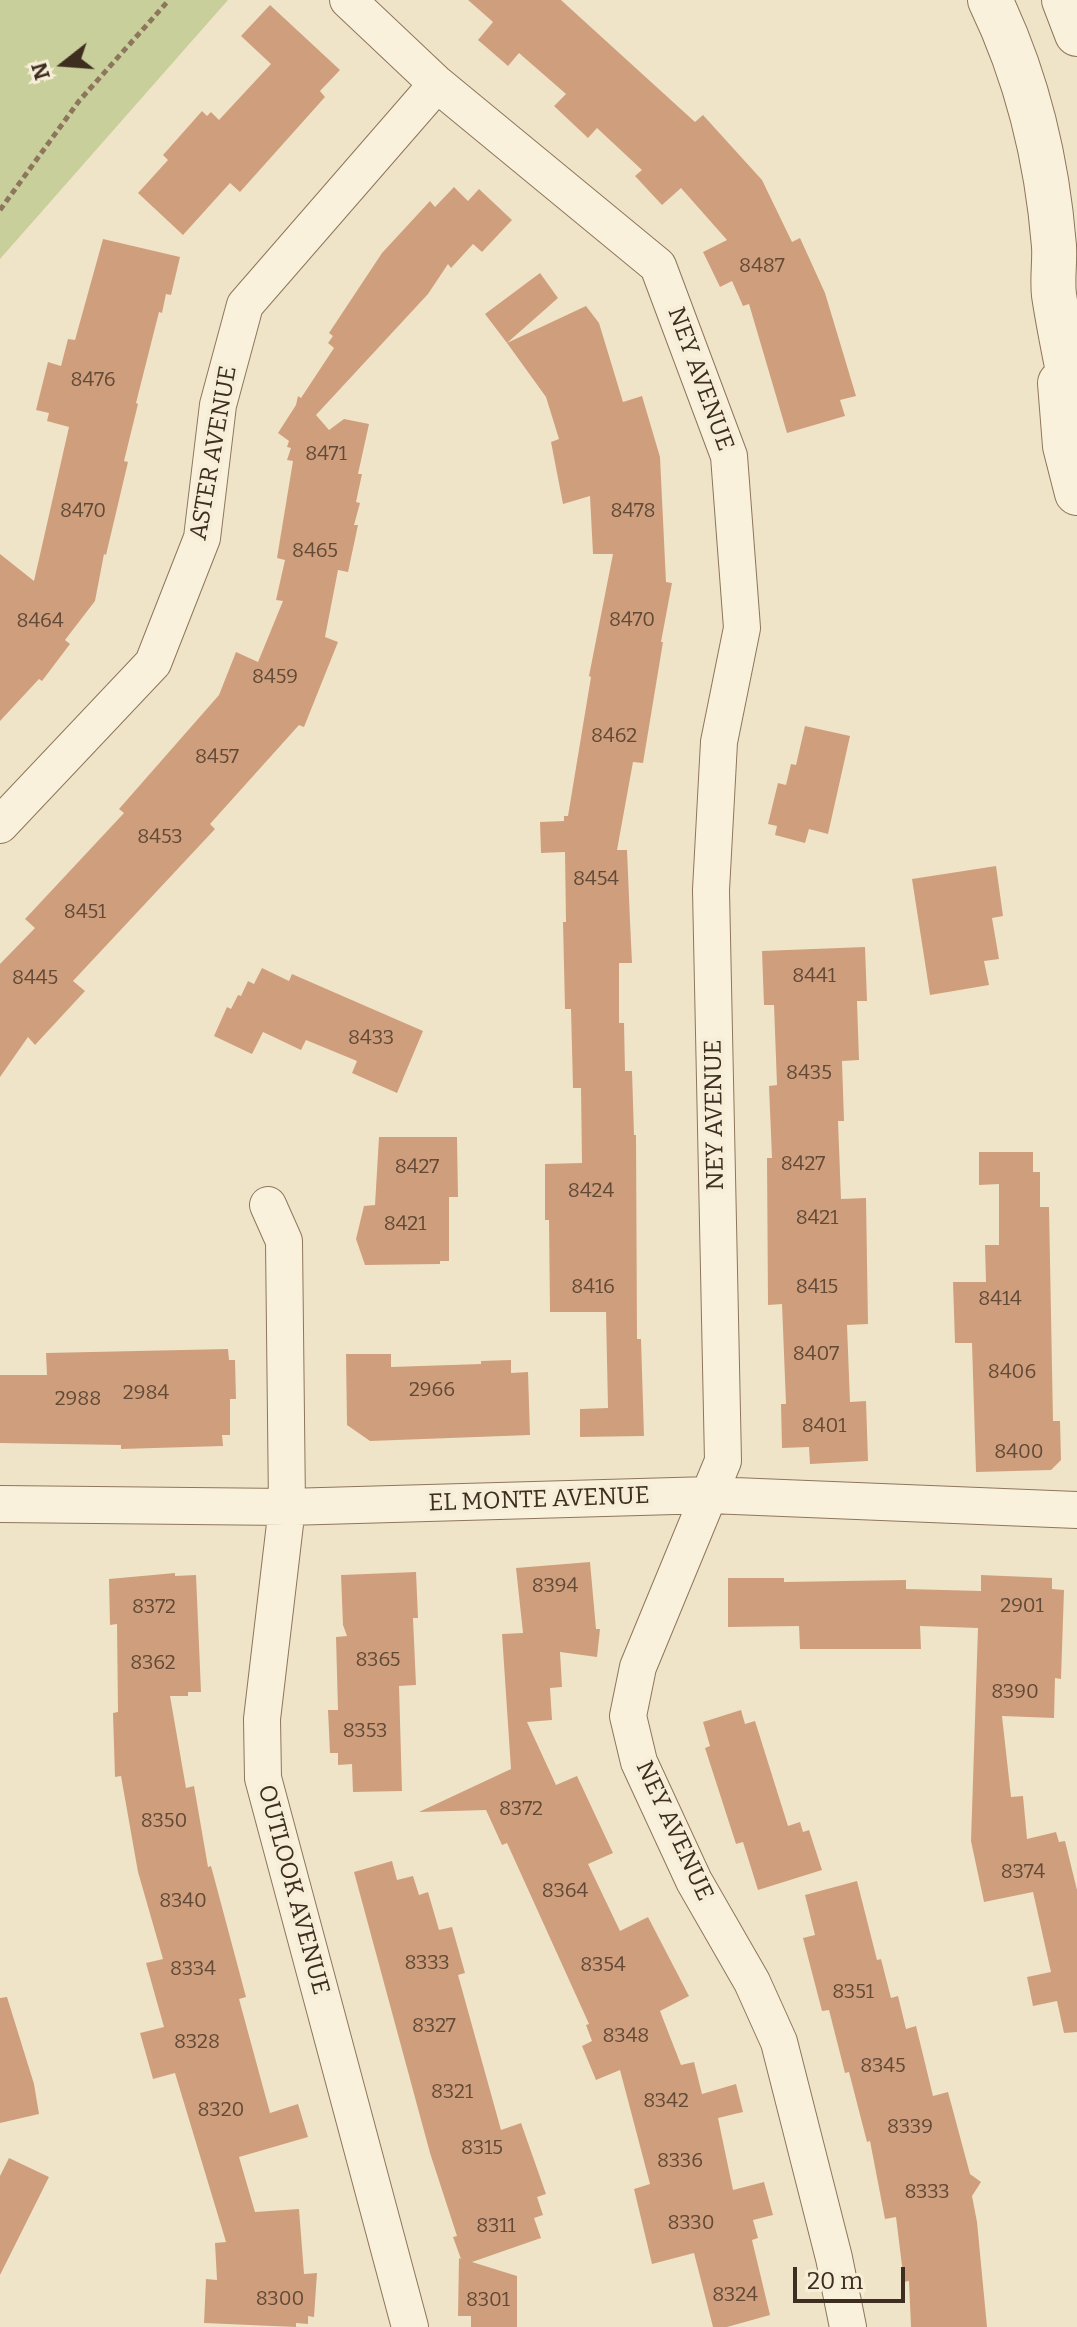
<!DOCTYPE html>
<style>
body{margin:0}
#map{position:relative;width:1077px;height:2327px;overflow:hidden;background:#f0e4c8;font-family:Bitter,serif}
canvas{display:block}
.north{position:absolute;left:24px;top:24px;width:80px;height:80px;-webkit-text-stroke:6px #f7eed8;paint-order:stroke;rotate:253deg;font-size:22px;font-weight:700;line-height:32px;text-align:center;color:#3d2e20}
.north::after{content:'';display:block;margin:auto;width:28px;height:36px;background:#3d2e20;clip-path:polygon(50% 0,100% 100%,50% 72%,0 100%)}
.scale{position:absolute;left:793px;top:2267px;width:112px;height:36px;box-sizing:border-box;border:4px solid #3d2e20;border-top:0;padding-left:10px;font-size:24px;line-height:28px;white-space:nowrap;color:#3d2e20;-webkit-text-stroke:6px #f7eed8;paint-order:stroke}
</style>
<div id="map">
<canvas width="1077" height="2327"></canvas>
<div class="north">N</div>
<div class="scale">20 m</div>
</div>
<script>
const context = document.querySelector('canvas').getContext('2d');
context.lineJoin = 'round';
function fillPath(path, color) {
  context.fillStyle = color;
  context.fill(path, 'evenodd');
}
function strokePath(path, color, width, dash) {
  context.strokeStyle = color;
  context.lineWidth = width;
  context.lineCap = dash ? 'butt' : 'round';
  context.setLineDash(dash || []);
  context.stroke(path);
}
function label(font, color, halo, rows, align = 'center') {
  context.font = font + ' Bitter,serif';
  context.lineWidth = 8;
  context.setLineDash([]);
  context.textBaseline = 'middle';
  context.strokeStyle = halo;
  context.fillStyle = color;
  for (const [text, x, y, turn = 0] of rows) {
    context.save();
    context.translate(x, y);
    context.rotate((+turn || 0) * Math.PI / 180);
    context.textAlign = isNaN(turn) ? turn : align;
    if (halo) context.strokeText(text, 0, 0);
    context.fillText(text, 0, 0);
    context.restore();
  }
}
fillPath(new Path2D(`
 M0,0H228L0,259Z`), '#c9cf9b');
fillPath(new Path2D(`
 M468,0H561L695,122L703,115L762,180L792,242L800,238L825,293L856,396L840,400L845,416L787,433L749,304L743,306L732,281L720,287L703,252L727,240L681,188L662,205L635,176L642,170L597,128L588,138L554,106L566,94L519,53L508,66L478,40L493,22Z
 M270,5L340,70L320,91L325,97L240,192L230,183L183,235L138,193L168,160L163,155L202,111L207,116L211,112L219,120L271,64L241,36Z
 M454,187L468,201L479,189L512,220L482,252L473,244L451,268L448,264L428,294L316,415L329,430L344,419L369,424L358,474H362L356,502L360,503L354,525H358L348,572L338,570L325,637L338,642L304,727L299,725L210,824L215,829L73,981L85,991L35,1045L28,1037L0,1077V964L35,928L25,919L124,813L119,809L219,695L236,652L258,662L283,601L276,600L285,560L277,558L293,461L287,460L291,448L287,447L289,441L278,433L296,405L298,396L301,398L334,348L328,343L333,336L329,333L382,253L430,201L435,207Z
 M103,239L180,257L171,295L166,294L162,313L159,312L136,403L138,404L124,461L128,462L106,555L104,554L95,601L65,640L70,644L42,681L39,679L0,721V554L34,581L69,427L47,421L49,413L36,410L48,362L61,366L68,339L75,340Z
 M540,273L558,298L507,343L485,314Z
 M586,306L599,323L623,402L642,396L660,457L666,582L672,583L661,642H663L643,763L633,762L617,850H627L630,921L632,963H619V1023H624L625,1071H632L634,1135H636L637,1339H641L644,1436L580,1437V1409L608,1408L606,1312H550L549,1220H545V1164L582,1163L581,1088H573L571,1009H565L563,922H566L565,852L541,853L540,822L564,821V816H568L591,677L589,676L613,554H593L590,496L563,504L551,442L559,439L546,397L507,343Z
 M805,726L850,736L828,834L809,829L805,843L775,835L777,826L768,824L778,783L786,785L791,764L796,765Z
 M996,866L1003,916L992,918L999,959L984,961L989,985L930,995L912,879Z
 M865,947L867,1001H857L859,1060L842,1061L844,1121H838L841,1199L866,1198L868,1324L847,1325L850,1402L866,1401L868,1461L810,1464L809,1447L782,1448L781,1404H786L782,1304L768,1305L767,1158H772L769,1086L777,1085L774,1005H764L762,951Z
 M262,968L289,981L292,974L423,1031L397,1093L352,1073L357,1061L306,1040L301,1050L263,1032L252,1054L214,1036L227,1007L231,1009L238,995L241,996L248,981L254,984Z
 M379,1137H457L458,1197H449V1261H440V1264L365,1265L356,1239L364,1206L375,1205Z
 M979,1152H1033V1172H1040V1207H1049L1053,1421H1060L1061,1460L1051,1470L976,1472L972,1343H955L953,1282H986L985,1245H999V1184L979,1185Z
 M228,1349L229,1360H235L236,1399H230V1435H222L223,1446L121,1449V1445L0,1443V1375H47L46,1353Z
 M346,1354H391V1367L481,1364V1361L511,1360V1373L528,1372L530,1435L370,1441L347,1425Z
 M590,1562L596,1629H600L597,1657L560,1652L562,1687L550,1688L552,1720L527,1722L556,1785L577,1776L613,1853L588,1864L620,1931L648,1917L689,1996L660,2011L681,2065L694,2062L702,2094L736,2084L743,2112L718,2118L733,2190L764,2182L773,2215L753,2220L758,2238L752,2240L770,2315L727,2327H713L694,2253L652,2264L634,2189L650,2184L620,2070L596,2080L582,2046L592,2041L586,2025L589,2024L507,1843L502,1845L486,1810L419,1812L511,1769L502,1634L523,1633L516,1568Z
 M416,1572L418,1618H413L416,1685L399,1686L402,1791L353,1792L352,1764L338,1765V1753H330L328,1710H338L336,1637L347,1636L343,1625L341,1575Z
 M175,1573V1576L196,1575L201,1692H188V1696H170L186,1788L194,1786L208,1867L211,1866L246,1997L239,1999L270,2113L298,2104L308,2137L239,2157L255,2212L299,2209L304,2274L317,2273L314,2317L308,2316V2324L296,2323V2327L204,2323L206,2279L217,2280L215,2243L226,2242L175,2073L153,2079L140,2033L164,2027L146,1963L163,1959L138,1872L121,1776L115,1777L113,1713L118,1712L117,1624L110,1625L109,1579Z
 M981,1575L1052,1578V1589L1064,1590L1061,1679L1055,1678L1054,1718L1002,1716L1011,1797L1023,1796L1027,1839L1056,1832L1059,1842L1065,1841L1077,1890V2032L1064,2033L1057,2001L1033,2006L1027,1977L1051,1972L1033,1892L984,1902L971,1841L978,1628L920,1626L921,1649H800L799,1626L728,1627V1578H784V1582L906,1580V1589L981,1591Z
 M741,1710L745,1724L755,1721L788,1826L800,1822L803,1832L809,1830L822,1870L758,1890L743,1842L736,1844L705,1748L710,1746L703,1722Z
 M392,1861L397,1880L413,1876L419,1895L428,1892L439,1930L452,1927L465,1973L458,1975L501,2130L521,2123L546,2194L537,2197L543,2215L534,2218L541,2238L472,2262L517,2276V2327H471V2316H458L459,2258L461,2259L453,2237L457,2236L430,2153L354,1872Z
 M857,1881L877,1960L881,1959L891,1998L898,1996L906,2029L916,2026L933,2096L948,2092L970,2174L981,2182L972,2196L977,2222L987,2327H911L909,2281L904,2282L896,2217L885,2219L870,2141L867,2142L849,2072L845,2073L829,2010L822,2011L803,1938L815,1935L805,1895Z
 M7,1997L34,2084L39,2114L0,2123V1998Z
 M9,2158L49,2177L0,2275V2176Z`), '#cf9f7d');
const minor = new Path2D(`
 M348,0L437,84L658,266L729,456L742,628L719,742L711,890L723,1461L638,1667L628,1716L639,1762L694,1881L752,1982L779,2042L834,2258L848,2327
 M0,825L153,663L202,538L218,405L245,305L437,84
 M268,1205L284,1241L287,1507L262,1719L263,1778L410,2327
 M0,1504L287,1507L710,1495L1077,1510`);
const tertiary = new Path2D(`
 M990,0C1028,79 1047,159 1054,246C1055,263 1052,279 1054,295C1060,335 1069,375 1077,415
 M1064,0L1077,34
 M1060,383L1065,446L1077,493`);
strokePath(minor, '#8d765c', 38);
strokePath(tertiary, '#8d765c', 46);
strokePath(new Path2D(`
 M0,210L79,101L169,0`), '#8d765c', 5, [6, 4]);
strokePath(minor, '#faf1dc', 36);
strokePath(tertiary, '#faf1dc', 44);
label('20px', '#624a37', null, [
 ["8487",762,266],
 ["8476",93,380],
 ["8471",326,454],
 ["8470",83,511],
 ["8478",633,511],
 ["8465",315,551],
 ["8470",632,620],
 ["8464",40,621],
 ["8459",275,677],
 ["8462",614,736],
 ["8457",217,757],
 ["8453",160,837],
 ["8454",596,879],
 ["8451",85,912],
 ["8441",814,976],
 ["8445",35,978],
 ["8433",371,1038],
 ["8435",809,1073],
 ["8427",803,1164],
 ["8427",417,1167],
 ["8424",591,1191],
 ["8421",817,1218],
 ["8421",405,1224],
 ["8416",593,1287],
 ["8415",817,1287],
 ["8414",1000,1299],
 ["8407",816,1354],
 ["8406",1012,1372],
 ["2966",432,1390],
 ["2984",146,1393],
 ["2988",78,1399],
 ["8401",824,1426],
 ["8400",1019,1452],
 ["8394",555,1586],
 ["2901",1022,1606],
 ["8372",154,1607],
 ["8365",378,1660],
 ["8362",153,1663],
 ["8390",1015,1692],
 ["8353",365,1731],
 ["8372",521,1809],
 ["8350",164,1821],
 ["8374",1023,1872],
 ["8364",565,1891],
 ["8340",183,1901],
 ["8333",427,1963],
 ["8354",603,1965],
 ["8334",193,1969],
 ["8351",853,1992],
 ["8327",434,2026],
 ["8348",626,2036],
 ["8328",197,2042],
 ["8345",883,2066],
 ["8321",452,2092],
 ["8342",666,2101],
 ["8320",221,2110],
 ["8339",910,2127],
 ["8315",482,2148],
 ["8336",680,2161],
 ["8333",927,2192],
 ["8330",691,2223],
 ["8311",496,2226],
 ["8324",735,2295],
 ["8300",280,2299],
 ["8301",488,2300]
]);
label('24px', '#3d2e20', '#f7eed8', [
 ["NEY AVENUE",700,379,70],
 ["ASTER AVENUE",214,453,-80],
 ["NEY AVENUE",715,1115,-91],
 ["EL MONTE AVENUE",539,1500,-2],
 ["NEY AVENUE",674,1831,65],
 ["OUTLOOK AVENUE",293,1890,75]
]);
</script>
